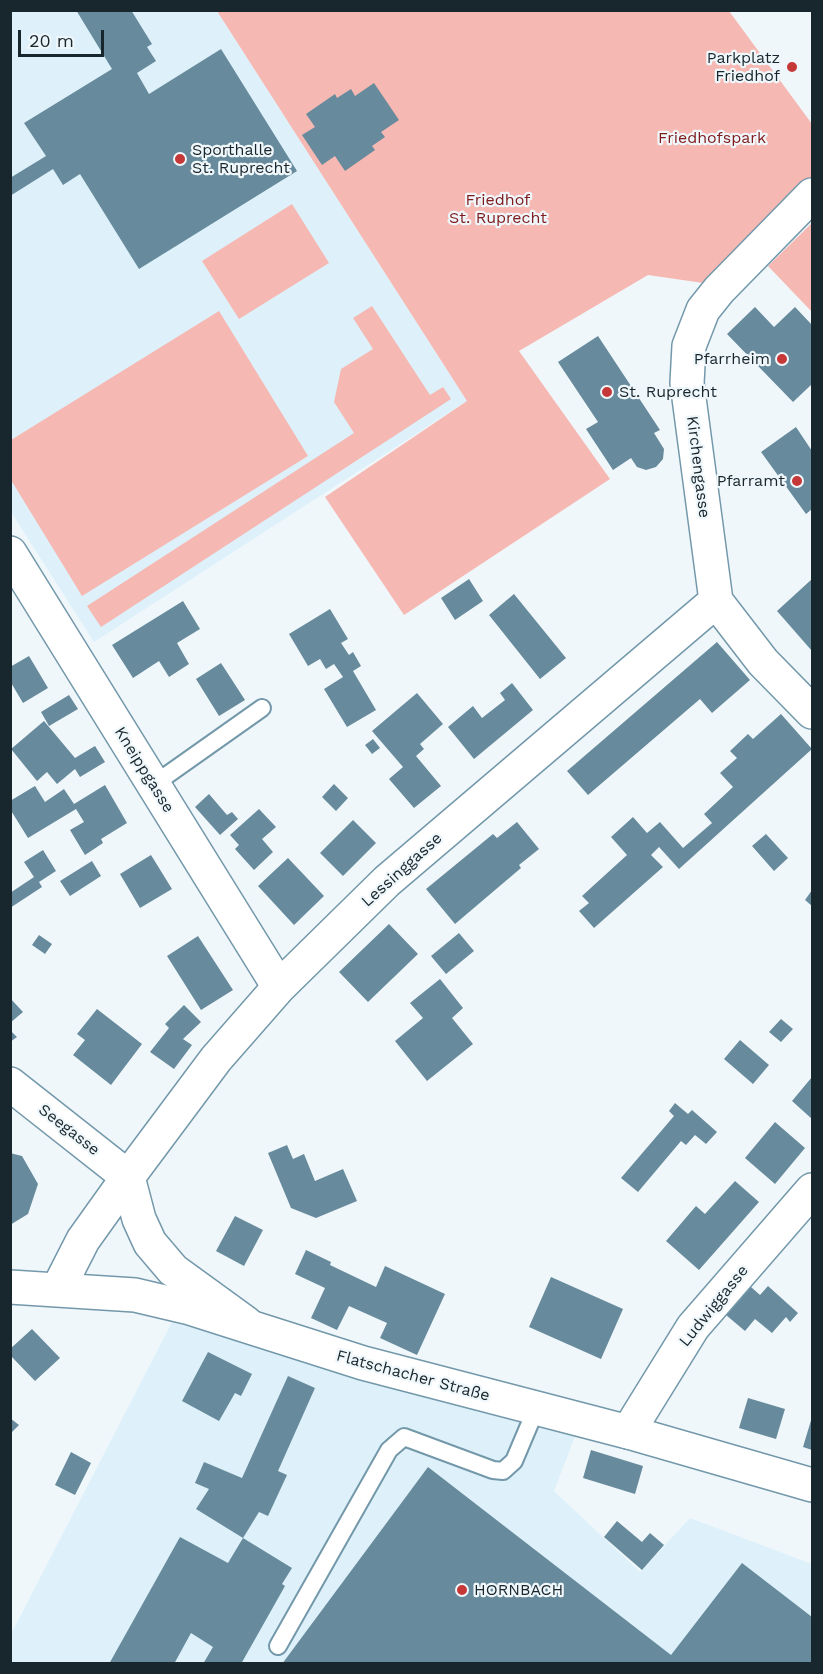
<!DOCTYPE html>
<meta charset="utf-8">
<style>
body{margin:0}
#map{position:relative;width:823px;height:1674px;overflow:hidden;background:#eff7fb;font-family:"Work Sans",sans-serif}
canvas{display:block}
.frame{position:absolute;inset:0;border:12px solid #18272e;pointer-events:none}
.scale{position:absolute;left:18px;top:30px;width:86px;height:27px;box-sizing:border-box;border:3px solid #18272e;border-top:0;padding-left:8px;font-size:18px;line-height:21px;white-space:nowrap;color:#18272e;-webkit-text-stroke:4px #eff7fb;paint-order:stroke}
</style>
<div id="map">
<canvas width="823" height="1674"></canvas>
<div class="frame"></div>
<div class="scale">20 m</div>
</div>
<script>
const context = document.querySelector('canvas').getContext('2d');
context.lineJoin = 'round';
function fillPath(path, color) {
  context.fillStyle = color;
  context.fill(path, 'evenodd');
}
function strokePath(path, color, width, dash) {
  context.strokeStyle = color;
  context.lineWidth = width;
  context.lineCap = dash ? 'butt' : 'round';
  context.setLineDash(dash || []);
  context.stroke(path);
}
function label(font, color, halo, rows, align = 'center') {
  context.font = font + ' "Work Sans",sans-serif';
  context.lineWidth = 4.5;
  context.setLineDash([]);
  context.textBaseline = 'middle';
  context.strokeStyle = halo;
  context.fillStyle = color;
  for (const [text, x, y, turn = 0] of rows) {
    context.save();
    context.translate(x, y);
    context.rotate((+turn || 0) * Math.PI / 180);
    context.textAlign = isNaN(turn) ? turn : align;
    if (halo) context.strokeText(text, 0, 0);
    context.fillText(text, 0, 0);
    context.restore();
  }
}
fillPath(new Path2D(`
 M11,11H217L467,401L94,642L11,512Z
 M172,1322L576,1434L554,1491L640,1572L690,1518L812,1564V1663L11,1664L10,1636Z`), '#def1fa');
fillPath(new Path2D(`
 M217,11H729L812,124V177L703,283L648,275L519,351L610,479L404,615L325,497L467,401Z
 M292,204L329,263L239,319L202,261Z
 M812,223V312L768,266Z
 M372,306L430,395L443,387L451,399L101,627L87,606L354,433L334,402L341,369L373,349L353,318Z
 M219,311L308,456L82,596L11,480V440Z`), '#f6b8b2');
fillPath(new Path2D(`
 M76,10H131L152,44L147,47L156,61L137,73L149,94L221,49L297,171L139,269L80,174L63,185L53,169L10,196V178L46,156L24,123L112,69Z
 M374,83L399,120L381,132L385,137L372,146L375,150L345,171L335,156L322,165L302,135L315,127L306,114L335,94L337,98L351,89L355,96Z
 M755,307L774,327L795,307L812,325V386L811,385L793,402L727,334Z
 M598,336L660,430L654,433L664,449L663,459L656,467L646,470L637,467L631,458L613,470L586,429L598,422L558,362Z
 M796,427L812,451V509L806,514L761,452Z
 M469,579L483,601L455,620L441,598Z
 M812,579V651L777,611Z
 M514,594L566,658L540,679L489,615Z
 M183,601L200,629L177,643L189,664L169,677L159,661L133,678L112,645Z
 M330,609L348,639L341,643L349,655L353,652L361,666L353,671L376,710L347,727L324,689L343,677L334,664L326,669L320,659L308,666L289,634Z
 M717,642L750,680L712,713L700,699L588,795L567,771Z
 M29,656L48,688L23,703L10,681V667Z
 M221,663L245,700L219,716L196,679Z
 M512,683L533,710L474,759L448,727L473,706L482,718L505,700L500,693Z
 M417,693L443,724L420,744L424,749L416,756L441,786L414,808L389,779L403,767L372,731Z
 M69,695L78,709L49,726L41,712Z
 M781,714L812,749L679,869L659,847L651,855L663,867L594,928L579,911L589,903L582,896L627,855L611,837L633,817L647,833L660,822L683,848L712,823L704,814L733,787L720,773L737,758L730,751L748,734L753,739Z
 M44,721L75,758L95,746L105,762L80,777L75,769L57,784L47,772L37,781L11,749Z
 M373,739L380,748L372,754L365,745Z
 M334,784L348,798L336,811L322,797Z
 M105,785L127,823L101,839L103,843L85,855L70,830L84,822L76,809L28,838L10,809V801L35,786L45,802L64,789L74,804Z
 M209,794L227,815L232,812L238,819L220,835L195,807Z
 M259,809L276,827L262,839L273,852L254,870L235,849L239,845L230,835Z
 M353,820L376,843L343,876L320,853Z
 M517,822L539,849L519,865L521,868L455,924L426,889L493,834L497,838Z
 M766,834L788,858L774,871L752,846Z
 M43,850L56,871L39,882L42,887L10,908V893L34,877L24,862Z
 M151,855L172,889L140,908L120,874Z
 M288,858L324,896L294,925L258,886Z
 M92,861L101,876L70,896L60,881Z
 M812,890V906L805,900Z
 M389,924L418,954L368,1002L339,972Z
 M459,933L474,951L446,974L431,956Z
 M39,935L52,944L45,954L32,945Z
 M198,936L233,990L201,1010L167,956Z
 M440,979L463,1008L452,1018L473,1044L427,1081L395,1041L423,1018L410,1003Z
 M10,998L23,1012L10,1023Z
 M184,1005L201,1022L183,1039L192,1045L174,1069L150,1052L169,1028L165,1024Z
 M97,1009L142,1044L111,1085L73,1055L85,1040L77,1034Z
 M781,1019L793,1029L781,1042L769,1032Z
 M10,1030L17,1037L10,1042Z
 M740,1040L769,1065L753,1084L724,1059Z
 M812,1077V1119L792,1101Z
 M675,1103L688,1114L692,1110L717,1132L706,1144L695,1135L686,1145L681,1141L638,1192L621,1178L674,1116L669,1111Z
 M775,1122L805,1148L775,1184L745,1158Z
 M287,1145L293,1159L304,1154L315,1181L343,1169L357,1201L316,1218L291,1208L268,1153Z
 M10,1153L22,1156L38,1184L28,1214L10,1225Z
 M735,1181L759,1202L699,1270L666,1241L696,1206L705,1214Z
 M235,1216L263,1230L244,1266L216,1251Z
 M306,1250L331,1262L330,1265L376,1287L385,1266L445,1294L417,1355L380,1338L387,1323L349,1306L337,1330L311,1318L325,1288L295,1274Z
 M551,1277L623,1309L601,1359L529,1327Z
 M768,1286L798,1313L790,1322L786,1317L772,1333L755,1319L745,1331L726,1315L751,1287L760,1295Z
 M32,1329L60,1358L35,1381L10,1355V1349Z
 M208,1352L252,1374L241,1396L235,1393L219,1421L182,1401Z
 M288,1376L315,1388L278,1471L287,1475L268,1516L259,1512L243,1538L196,1509L209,1489L195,1483L204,1462L242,1478Z
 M748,1398L785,1409L776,1439L739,1428Z
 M812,1417V1450L803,1447Z
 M10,1418L19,1425L10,1434Z
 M591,1450L643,1466L635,1494L583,1478Z
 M71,1452L91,1463L75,1495L55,1485Z
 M428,1467L671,1655L742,1563L812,1617V1664H282Z
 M617,1521L642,1542L650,1533L664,1545L642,1570L604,1537Z
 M180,1537L228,1563L243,1538L292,1568L282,1584L285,1586L241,1664H203L213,1647L191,1633L174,1664H109Z`), '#678b9c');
const service = new Path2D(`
 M153,785L262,708
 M278,1646L389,1450L404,1437L493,1470L503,1471L514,1461L536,1409`);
const minor = new Path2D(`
 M812,195L719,290L703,310L689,346L687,383L716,601L763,662L812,712
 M10,553L279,987
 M10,1084L128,1177L139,1219L150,1243L173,1270L246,1323
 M58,1289L83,1240L128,1177L216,1059L279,987L387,881L716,601
 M628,1432L693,1327L812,1190`);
const tertiary = new Path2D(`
 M10,1287L135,1295L190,1308L363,1363L628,1432L812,1485`);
strokePath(service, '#7398aa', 20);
strokePath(minor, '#7398aa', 36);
strokePath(tertiary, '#7398aa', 36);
strokePath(service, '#fff', 16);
strokePath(minor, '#fff', 33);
strokePath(tertiary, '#fff', 33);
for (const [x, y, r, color] of [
 [792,67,6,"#c63738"],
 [180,159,6,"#c63738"],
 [782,359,6,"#c63738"],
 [607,392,6,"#c63738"],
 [797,481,6,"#c63738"],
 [462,1590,6,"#c63738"]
]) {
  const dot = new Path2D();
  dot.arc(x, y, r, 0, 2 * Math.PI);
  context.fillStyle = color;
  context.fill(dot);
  strokePath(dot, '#eff7fb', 2);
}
label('16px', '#18272e', '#eff7fb', [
 ["Parkplatz",780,58],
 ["Friedhof",780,76],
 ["Sporthalle",192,150,"left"],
 ["St. Ruprecht",192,168,"left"],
 ["Pfarrheim",770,359],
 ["St. Ruprecht",619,392,"left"],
 ["Pfarramt",785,481],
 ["HORNBACH",474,1590,"left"]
], 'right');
label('16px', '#7f1b1d', '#eff7fb', [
 ["Friedhofspark",712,138],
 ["Friedhof",498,200],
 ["St. Ruprecht",498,218]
]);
label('16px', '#18272e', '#eff7fb', [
 ["Kirchengasse",698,467,83],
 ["Kneippgasse",144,770,58],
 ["Lessinggasse",402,870,-42],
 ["Seegasse",69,1130,38],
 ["Ludwiggasse",714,1306,-51],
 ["Flatschacher Straße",413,1376,15]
]);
</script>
